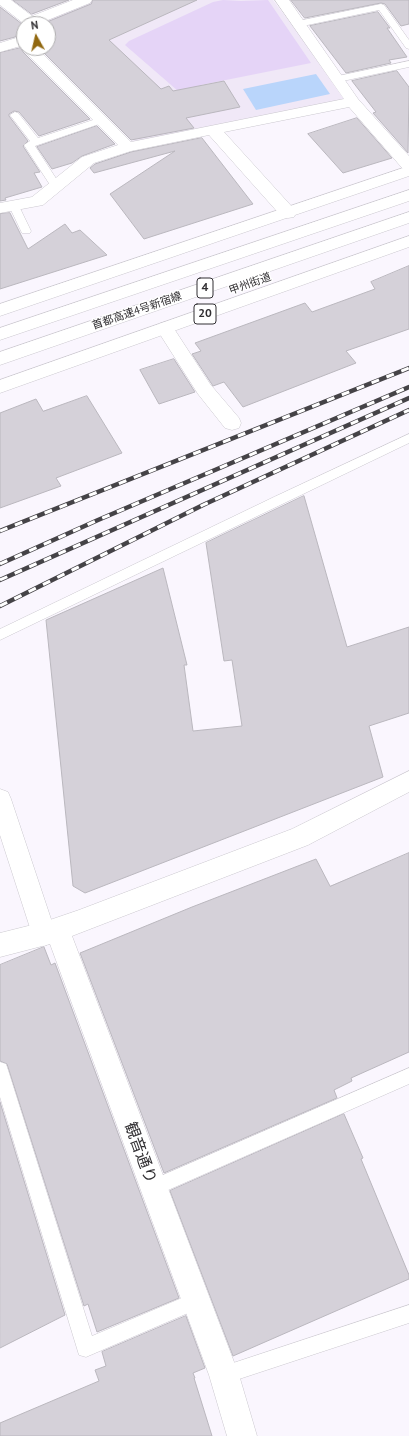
<!DOCTYPE html>
<meta charset="utf-8">
<style>
body{margin:0}
#map{position:relative;width:409px;height:1436px;overflow:hidden;background:#faf6fe;font-family:"PT Sans",sans-serif}
canvas{display:block}
.north{position:absolute;left:16px;top:16px;width:40px;height:40px;box-sizing:border-box;background:#fff;border:1px solid #adacad;border-radius:50%;rotate:352deg;font-size:11px;font-weight:700;line-height:16px;text-align:center;color:#312f32}
.north::after{content:'';display:block;margin:auto;width:14px;height:18px;background:#916810;clip-path:polygon(50% 0,100% 100%,50% 72%,0 100%)}
</style>
<div id="map">
<canvas width="409" height="1436"></canvas>
<div class="north">N</div>
</div>
<script>
const context = document.querySelector('canvas').getContext('2d');
context.lineJoin = 'round';
function fillPath(path, color) {
  context.fillStyle = color;
  context.fill(path, 'evenodd');
}
function strokePath(path, color, width, dash) {
  context.strokeStyle = color;
  context.lineWidth = width;
  context.lineCap = dash ? 'butt' : 'round';
  context.setLineDash(dash || []);
  context.stroke(path);
}
function label(font, color, halo, rows, align = 'center') {
  context.font = font + ' "PT Sans","Noto Sans JP",sans-serif';
  context.lineWidth = 3;
  context.setLineDash([]);
  context.textBaseline = 'middle';
  context.strokeStyle = halo;
  context.fillStyle = color;
  for (const [text, x, y, turn = 0] of rows) {
    context.save();
    context.translate(x, y);
    context.rotate((+turn || 0) * Math.PI / 180);
    context.textAlign = isNaN(turn) ? turn : align;
    if (halo) context.strokeText(text, 0, 0);
    context.fillText(text, 0, 0);
    context.restore();
  }
}
fillPath(new Path2D(`
 M93,0H273L347,98L344,102L136,143L98,107L48,48V24H39L40,22Z`), '#f0e8f7');
fillPath(new Path2D(`
 M223,0L241,1L268,0L311,63L201,85V91L185,97L125,45L129,41L213,2Z`), '#e5d4f7');
fillPath(new Path2D(`
 M316,74L330,94L256,110L243,89Z`), '#b9d5fb');
const building = new Path2D(`
 M13,0H69L32,14Z
 M93,0H197L109,40L161,89L169,86L173,91L224,81L240,107L186,118L194,128L131,140L39,48H48V24H42L91,4Z
 M291,0H409V24L401,26L385,4L381,3L305,18Z
 M0,7L22,24L24,27V31L19,32L15,37L0,41Z
 M378,12L390,28H387L407,57L389,60L391,63L346,73L310,26Z
 M21,48L23,52L90,119L39,136L19,112L14,111L9,114V116L28,141L23,146L40,172L34,173L42,187L5,198L6,200L0,201V53Z
 M397,71L409,87L408,153L373,113L376,112L352,81Z
 M357,118L392,158L343,173L308,134Z
 M97,126L115,144L82,156L72,163L52,169L37,147Z
 M202,138L253,204L144,239L110,194L175,151L94,173L90,168L95,164L131,152Z
 M10,213L28,249L65,224L72,233L80,230L107,255L0,289V214Z
 M409,266V329L346,351L356,363L243,407L224,382L213,386L192,354L201,351L195,343L305,303L312,312L375,289L371,282Z
 M174,359L195,392L159,404L140,370Z
 M87,396L122,453L56,478L61,486L0,508V413L36,399L43,411Z
 M304,496L347,647L409,627V713L369,726L383,777L85,893L73,886L46,620L163,568L187,665H184L193,731L242,726L232,660L224,661L206,543Z
 M409,853V1052L351,1078L352,1081L334,1090L337,1098L164,1173L80,953L192,907L316,859L330,886Z
 M44,947L51,965L55,963L179,1298L97,1332L88,1304L84,1306L7,1064L0,1061V965Z
 M0,1102L65,1315L0,1348Z
 M344,1114L363,1158L361,1159L409,1275V1279L233,1356L170,1191Z
 M186,1316L205,1368L193,1373L195,1378H194L212,1436H0V1423L99,1381L95,1370L106,1366L102,1352Z`);
fillPath(building, '#d5d1d9');
strokePath(building, '#bab7be', 1);
const lane = new Path2D(`
 M381,4L384,5L409,40V49L406,48L379,10L298,27L294,24L298,21Z
 M409,61V67L338,82L333,79L338,76Z
 M15,112L18,113L38,138L99,118H105L107,120L105,122L35,146L61,186L56,189L52,188L24,145L30,141L10,115Z
 M14,203L19,206L31,231L30,233H22L21,231L9,206Z
 M409,434V443L0,640V629L274,497Z
 M0,1062L6,1064L8,1070L92,1336L196,1292L202,1295L205,1301L202,1307L86,1357L79,1355L0,1097Z
 M409,1068V1084L159,1194L153,1197L147,1194L144,1188L147,1182Z
 M409,1305V1323L224,1384L217,1382L215,1375L217,1368L224,1366Z`);
const street = new Path2D(`
 M0,0H11L32,16L73,0H92L90,3L38,24H24V26L23,23L0,5Z
 M275,0H289L358,99L409,156V171L403,169L349,107L224,132L294,209L296,213L294,217L288,218L282,217L209,135L131,151L94,163L43,205L0,213V203L32,197L82,157L118,145L24,51L22,48L24,45L0,52V43L16,38L19,33L24,32V48H37L131,142L344,99Z
 M165,322L171,324L210,384L239,418L241,423L239,428L232,430L225,428L198,394L156,328L159,324Z
 M409,771V792L308,845L72,936L239,1375L257,1436H227L209,1375L50,944L0,957V933L44,922L79,910L292,829Z`);
const secondary = new Path2D(`
 M0,789L8,792L11,799L56,934L53,942L44,946L35,942L32,934L0,835Z`);
const highway = new Path2D(`
 M409,166V176L0,316V304Z
 M409,190V201L0,340V328Z
 M409,212V223L0,365V352Z
 M409,236V247L0,393V380Z`);
strokePath(lane, '#cbc8cf', 1);
strokePath(street, '#cbc8cf', 1);
strokePath(secondary, '#cbc8cf', 1);
strokePath(highway, '#cbc8cf', 1);
fillPath(lane, '#fff');
fillPath(street, '#fff');
fillPath(secondary, '#fff');
fillPath(highway, '#fff');
const rail = new Path2D(`
 M0,531L409,368
 M0,564L98,520L409,387
 M0,580L409,398
 M0,606L203,505L409,410`);
strokePath(rail, '#454347', 4.5);
strokePath(rail, '#fff', 3, [8]);
label('11px', '#312f32', '#fff', [
 ["甲州街道",250,284,-20],
 ["首都高速4号新宿線",137,311,-19]
]);
for (const [x, y, w] of [
 [205,288,16],
 [205,314,22]
]) {
  const box = new Path2D();
  box.roundRect(x - w / 2, y - 10, w, 20, 3);
  context.fillStyle = '#fff';
  context.fill(box);
  strokePath(box, '#312f32', 1);
}
label('bold 12px', '#312f32', null, [
 ["4",205,288],
 ["20",205,314]
]);
label('16px', '#312f32', '#fff', [
 ["観音通り",140,1153,70]
]);
</script>
